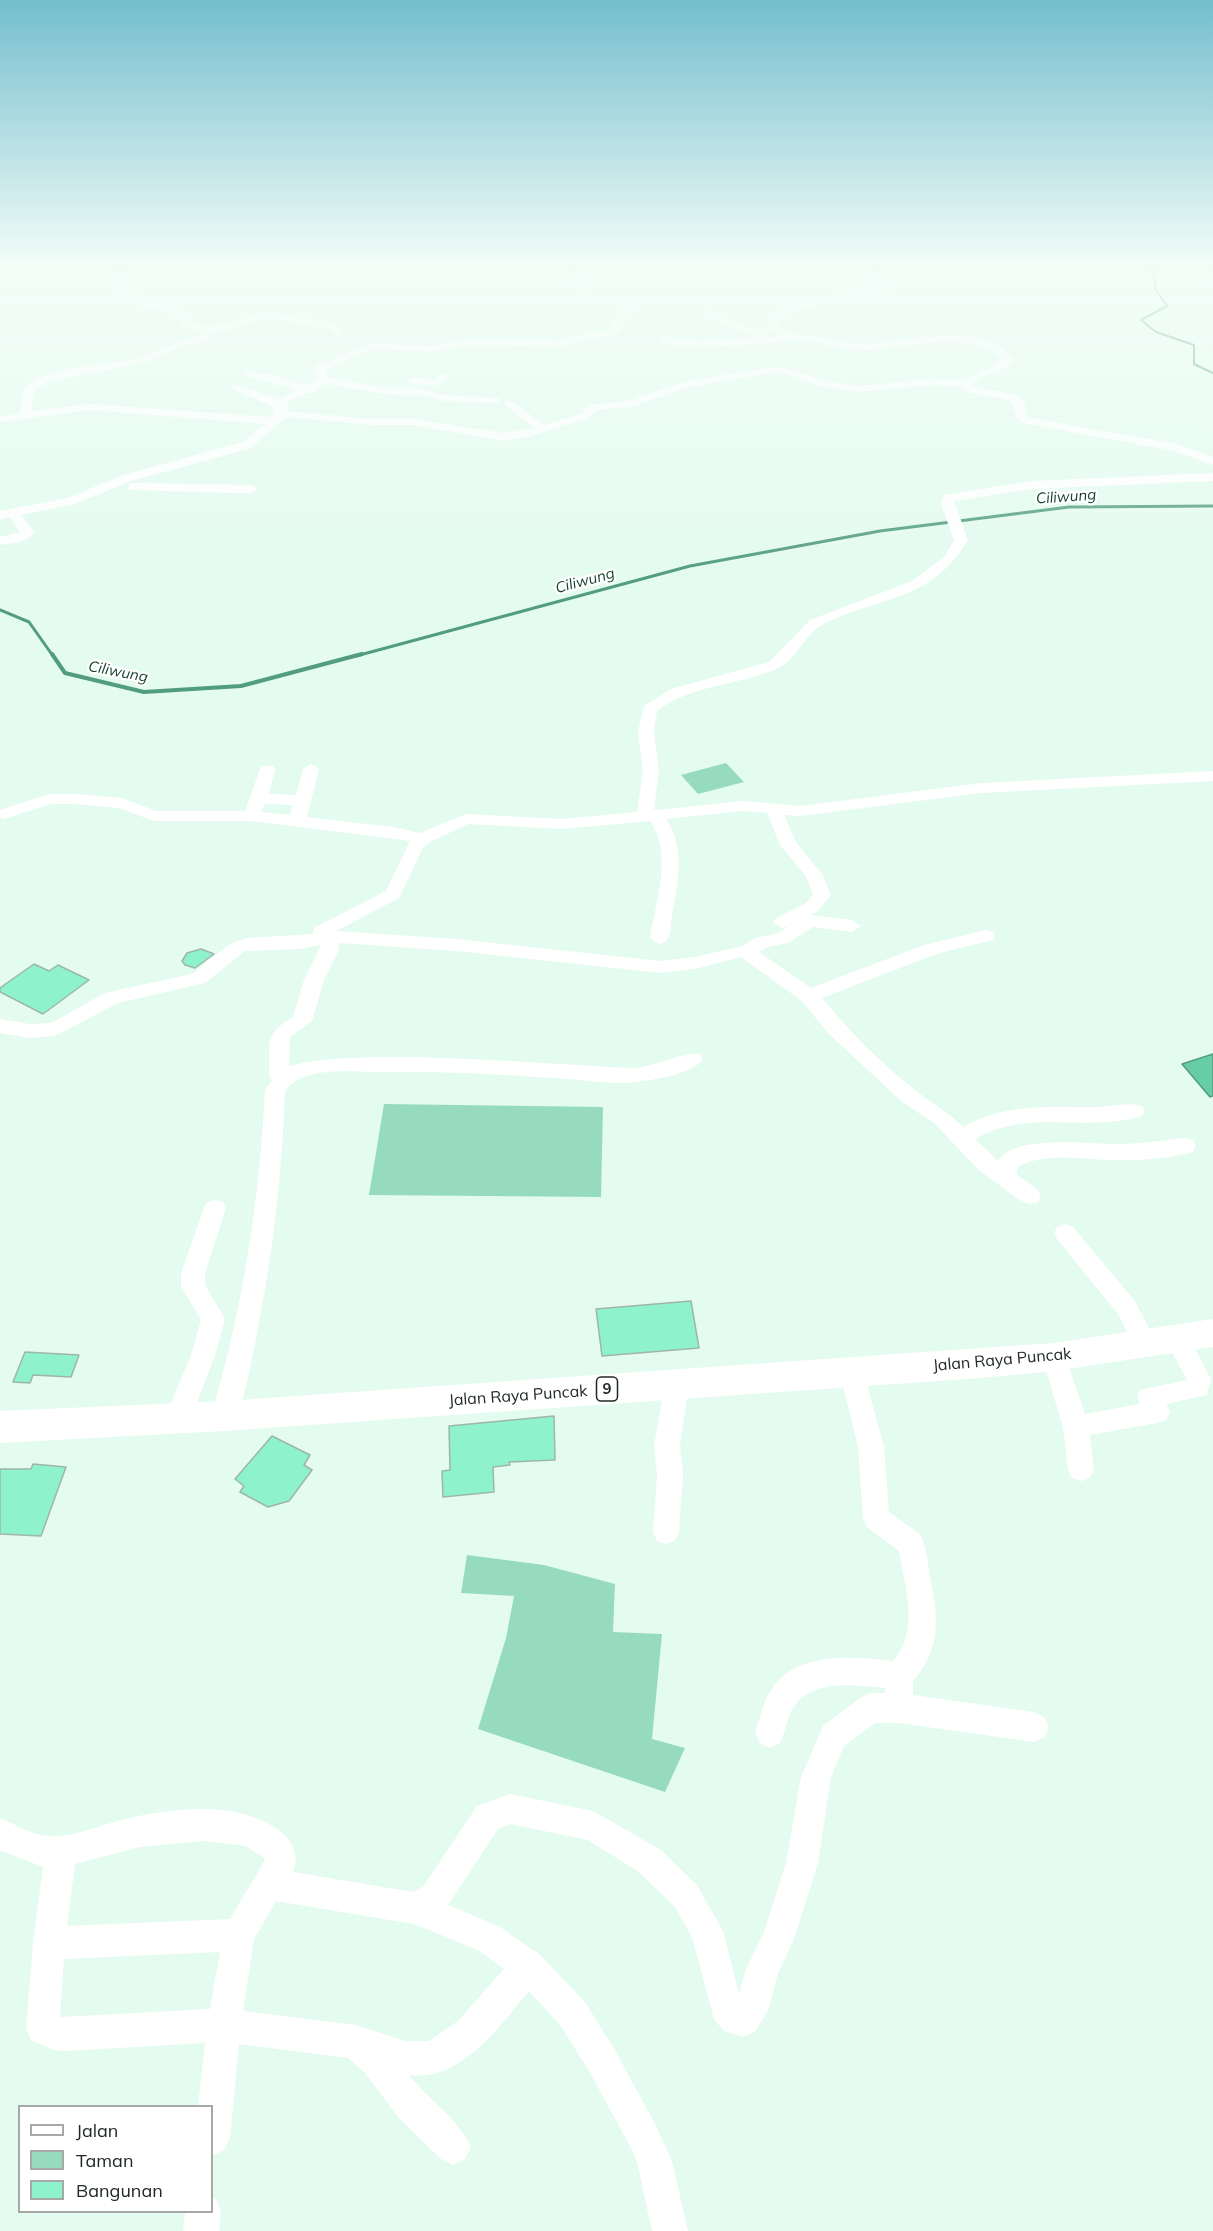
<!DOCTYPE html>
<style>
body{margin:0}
#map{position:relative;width:1213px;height:2231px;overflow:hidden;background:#e4fbf0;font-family:Mulish,sans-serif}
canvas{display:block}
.legend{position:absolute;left:18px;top:2105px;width:195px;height:108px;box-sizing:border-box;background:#fff;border:2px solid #a6a9a8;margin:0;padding:8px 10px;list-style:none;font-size:18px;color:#202925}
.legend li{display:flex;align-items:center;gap:12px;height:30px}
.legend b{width:30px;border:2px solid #a6a9a8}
</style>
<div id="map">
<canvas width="1213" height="2231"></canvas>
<ul class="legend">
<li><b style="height:8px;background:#fff"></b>Jalan</li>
<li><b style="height:16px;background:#97dbbf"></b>Taman</li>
<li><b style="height:16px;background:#8ef3cc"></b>Bangunan</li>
</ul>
</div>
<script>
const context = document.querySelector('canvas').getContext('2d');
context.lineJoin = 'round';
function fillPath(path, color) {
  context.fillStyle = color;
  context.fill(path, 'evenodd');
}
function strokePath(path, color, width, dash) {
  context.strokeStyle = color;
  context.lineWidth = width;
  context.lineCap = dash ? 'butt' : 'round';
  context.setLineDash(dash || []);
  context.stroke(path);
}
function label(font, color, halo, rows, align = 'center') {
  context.font = font + ' Mulish,sans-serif';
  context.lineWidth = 4.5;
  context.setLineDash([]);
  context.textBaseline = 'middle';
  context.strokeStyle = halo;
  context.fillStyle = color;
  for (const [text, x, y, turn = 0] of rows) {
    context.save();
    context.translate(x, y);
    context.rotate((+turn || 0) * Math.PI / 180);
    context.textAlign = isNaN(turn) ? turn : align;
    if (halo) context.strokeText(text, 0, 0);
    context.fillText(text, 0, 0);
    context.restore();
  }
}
fillPath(new Path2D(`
 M726,763L744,782L698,794L681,775Z
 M384,1104L603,1107L601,1197L369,1195Z
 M467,1555L544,1565L615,1584L613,1632L662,1634L652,1739L685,1748L665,1792L478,1729L506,1638L514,1596L461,1593Z`), '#97dbbf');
const water = new Path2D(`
 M1213,1054V1096L1210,1097L1182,1064Z`);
fillPath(water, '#67cda7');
strokePath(water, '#529c80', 1.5);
strokePath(new Path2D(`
 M1148,265L1154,273L1156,290L1167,306L1141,320L1156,332L1194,345V364L1213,373`), '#529c80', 2);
strokePath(new Path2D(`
 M0,610L29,622L53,656
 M356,656L690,566L880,531L1069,507L1213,506`), '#529c80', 3);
strokePath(new Path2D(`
 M52,654L65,673L144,692L241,686L362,654`), '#529c80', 4);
const building = new Path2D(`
 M201,949L214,954L195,968L185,965L182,961L187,953Z
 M34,964L49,971L58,965L89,980L43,1014L0,992V988Z
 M691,1301L699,1348L602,1356L596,1309Z
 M25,1352L79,1355L71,1377L33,1375L30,1383L13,1382Z
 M554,1416L555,1460L509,1462L510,1465L493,1467L494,1492L443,1497L442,1471L450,1470L449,1426Z
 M272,1436L310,1455L304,1465L312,1470L289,1501L268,1507L240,1492L244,1486L235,1479Z
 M33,1464L66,1467L41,1536L0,1534V1469H31Z`);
fillPath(building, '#8ef3cc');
strokePath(building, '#9fb5ab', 1.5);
fillPath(new Path2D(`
 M120,265H130L118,282L145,300L185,311L190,322C218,331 224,322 248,316C275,310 309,318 336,324L343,334L338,337L329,328L285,321L251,322L245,326L210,332L208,341L182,346L149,361L47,382L35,390L31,411L90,404L272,417L275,407L232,389V385H240L278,400L297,390L246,376V372L272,375L306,385L318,380L315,367L372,343L431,346L477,339L562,341L586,333L609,330L619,312L636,295L641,298L617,335L613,336L588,339L563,347L477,345L431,352L373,349L325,370L328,377L385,388L422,389L444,395L496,398L500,399V403L444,401L422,395L385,394L327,384L317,389V393H308L288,402L287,411L373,419H415L503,433L534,428L505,405V401L509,400L544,425L581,414L589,405L633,400L683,382L771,367L786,368L826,381L857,386L931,379L964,381L1003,360C970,325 896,353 853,350C834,349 812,338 794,340C770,343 676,353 659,340L664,337L697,341L762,337L736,330L707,316V312L711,311L744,326L767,332L765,337L780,336L767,325L771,314L796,304L883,285L863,265H873L890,280L891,289L802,308L779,318L777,325C787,333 799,334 811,336C829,341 847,344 866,344C911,343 981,318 1014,360C1004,374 980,372 972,386L1017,395L1025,404L1027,416L1030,418L1177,444L1213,457V465L1174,451L1022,423C1013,417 1016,408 1009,400L969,393L961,387L931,385L857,392L824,387L785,374L771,373L685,388L635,406L596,410L589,418L528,437L503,441L415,425H373L286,417L251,448L131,481L75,504L21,515L34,533C25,543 12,543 0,545V537L20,532L10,517L0,519V511L68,498L123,475L243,442L265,424L90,410L0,422V416L20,413L24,389C48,363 110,368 143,356C164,349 177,340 199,337L200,332L182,326L177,315L139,304L110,285L114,271Z
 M563,265H572L586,288L584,290H578Z
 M444,373L449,376L438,385L412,384L407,381L412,378L435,379Z
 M1213,473V481L1031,489L954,501L968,540C929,604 880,595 822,625C803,635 797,661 776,669C737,686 692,684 657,711L654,732L659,771L654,809L657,810L743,801L800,806L982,783L1213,771V781L982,793L800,816L784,815L797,844L822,874L831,895L818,911L810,915L852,920L861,926L852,932L813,927L788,943L767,947L759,952L811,988L924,945L986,930L993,932L995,936L993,940L936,954L822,998C849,1031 881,1063 915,1090C931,1103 948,1112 963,1127C1006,1102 1053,1108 1101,1107C1114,1106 1129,1102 1142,1106L1145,1111L1142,1116C1087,1133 1028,1108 975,1139L998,1161C1014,1133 1096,1145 1124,1144C1145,1143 1165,1140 1185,1138L1193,1140L1196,1146L1193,1152C1167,1159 1136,1161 1109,1160C1081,1159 1044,1152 1018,1167L1016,1174L1038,1190L1041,1196L1038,1202L1030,1204L1022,1202L979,1170L934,1123L901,1101L828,1033L802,1001L741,957L695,969L661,973L456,951L339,943L338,952L324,980L312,1021L290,1037L289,1066C322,1057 355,1058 389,1057C469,1057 550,1064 630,1068C651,1069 685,1050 700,1054L703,1059C694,1074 652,1080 636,1082C609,1085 580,1079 553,1078C494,1074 435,1071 375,1072C348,1072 303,1066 285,1091C282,1171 274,1248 258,1327C252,1359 247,1394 233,1424L224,1427L215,1424L211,1416C243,1308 259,1203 265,1090L272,1080L269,1075C270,1043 263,1035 293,1017L304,980L321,945L299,949L245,951L205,983L118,1003L55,1036L30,1038L0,1033V1019L30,1024L51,1023L105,993L192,974L231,943L248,938L313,934L314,928L386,891L410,841L251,821H154L119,808L75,804H51L4,819L0,818V810L49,794H75L122,798L156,811H245L261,766H273L275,769L269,794L296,795L303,769L311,764L319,769L307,817L393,827L420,833L466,814L562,819L637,812L643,771L638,732L644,706L671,689L769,662L810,620L912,581L945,556L954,540L941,504L944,495L1031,481ZM265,804L293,805L290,815L261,812ZM743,811L767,813L780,845L805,875L813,894L806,903L776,918L773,922L782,928L789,926L776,934L755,938L743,946L695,957L661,961L456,939L336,931L399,898L423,848L428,843L468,824L562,829L650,821C673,853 656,902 650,938L659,944L666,942C671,935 671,924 672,915C678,884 686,847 666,819Z
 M133,483L252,485L258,489L252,493H237L129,490V484Z
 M215,1200L223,1202L226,1208L205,1273V1285L225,1319L215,1355L191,1418L187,1426L178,1429L169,1426L165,1418L191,1355L201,1320L181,1286V1273L204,1208L207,1202Z
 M1065,1224L1073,1227L1134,1300L1151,1332L1147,1339L1139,1342L1131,1339L1118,1314L1057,1239L1054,1233L1057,1227Z
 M1177,1329L1186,1332L1211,1379L1207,1395L1166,1404L1170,1412L1166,1420L1157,1423L1090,1435L1094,1470L1090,1478L1081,1481L1072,1478L1068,1470L1063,1427L1042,1357L1045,1350L1054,1347L1063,1350L1085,1414L1140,1404L1137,1397L1140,1390L1187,1380L1165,1339L1168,1332Z
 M852,1363L861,1366L864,1373L884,1447L889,1512L921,1535C926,1548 928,1562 930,1576C938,1617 942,1647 913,1681V1695L1034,1712L1044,1717L1049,1727L1044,1737L1034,1742L899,1723H875L844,1746L831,1777L818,1863L794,1939L778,1973L769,2008L755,2032L743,2037L724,2031L714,2019L692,1937L675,1907L639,1872L588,1840L510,1824L498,1829L448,1905L500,1927L540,1955L584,2001L612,2045L655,2124L672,2161L688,2231H652L637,2162L631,2148L588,2069L560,2025L529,1991C499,2027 461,2082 409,2075C427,2099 459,2119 471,2147L465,2159L453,2165L441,2159L399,2118L365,2073L348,2058L239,2044L230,2138L224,2150L212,2156V2106H198L205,2043L65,2051L54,2050L31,2040L26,2028L33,1943L43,1867L0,1850V1818C17,1825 32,1836 51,1836C76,1837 99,1825 122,1820C170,1808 239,1799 281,1832C294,1842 299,1857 293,1872L413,1892L423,1887L477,1806L510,1794L593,1811L661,1850L697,1885L723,1931L739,1994L746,1969L764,1932L786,1863L801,1777L823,1726L860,1698L870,1693H885V1688C853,1685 808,1678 791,1712C786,1722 785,1733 780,1743L770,1748L760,1743L755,1733C761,1715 764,1696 777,1682C805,1651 856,1657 893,1661C920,1630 905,1588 899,1551L867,1527L863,1518L858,1447L840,1373L843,1366ZM204,1841L246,1846L264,1858V1862L230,1919L67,1926L75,1864L140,1847ZM276,1901L414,1924L478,1950L504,1969L458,2021L429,2041H405L356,2025L243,2011L254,1939ZM220,1952L210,2009L60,2017L64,1959Z
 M677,1374L686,1377L689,1384L680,1445L683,1475L679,1532L675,1541L666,1544L657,1541L653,1532L657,1475L654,1445L665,1384L668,1377Z
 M212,2197L216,2199L221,2212L219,2231H183L185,2212H212Z`), '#fff');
fillPath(new Path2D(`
 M1213,1319V1347L1054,1371L981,1378L224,1431L0,1443V1411L224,1401L981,1348L1054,1343Z`), '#fff');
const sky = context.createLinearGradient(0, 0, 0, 578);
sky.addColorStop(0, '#74bece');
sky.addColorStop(0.46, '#f3fdf8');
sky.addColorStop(1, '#f3fdf800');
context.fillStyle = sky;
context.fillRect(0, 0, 1213, 578);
label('italic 15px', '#123f30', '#fff', [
 ["Ciliwung",1066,497,-4],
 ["Ciliwung",585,581,-15],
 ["Ciliwung",118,672,11]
]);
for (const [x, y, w] of [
 [607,1389,21]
]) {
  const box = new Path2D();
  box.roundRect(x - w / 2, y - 12, w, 24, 4.5);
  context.fillStyle = '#fff';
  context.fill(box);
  strokePath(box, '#202925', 1.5);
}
label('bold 15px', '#202925', null, [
 ["9",607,1389]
]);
label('16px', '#202925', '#fff', [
 ["Jalan Raya Puncak",1002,1360,-5],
 ["Jalan Raya Puncak",518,1396,-4]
]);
</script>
